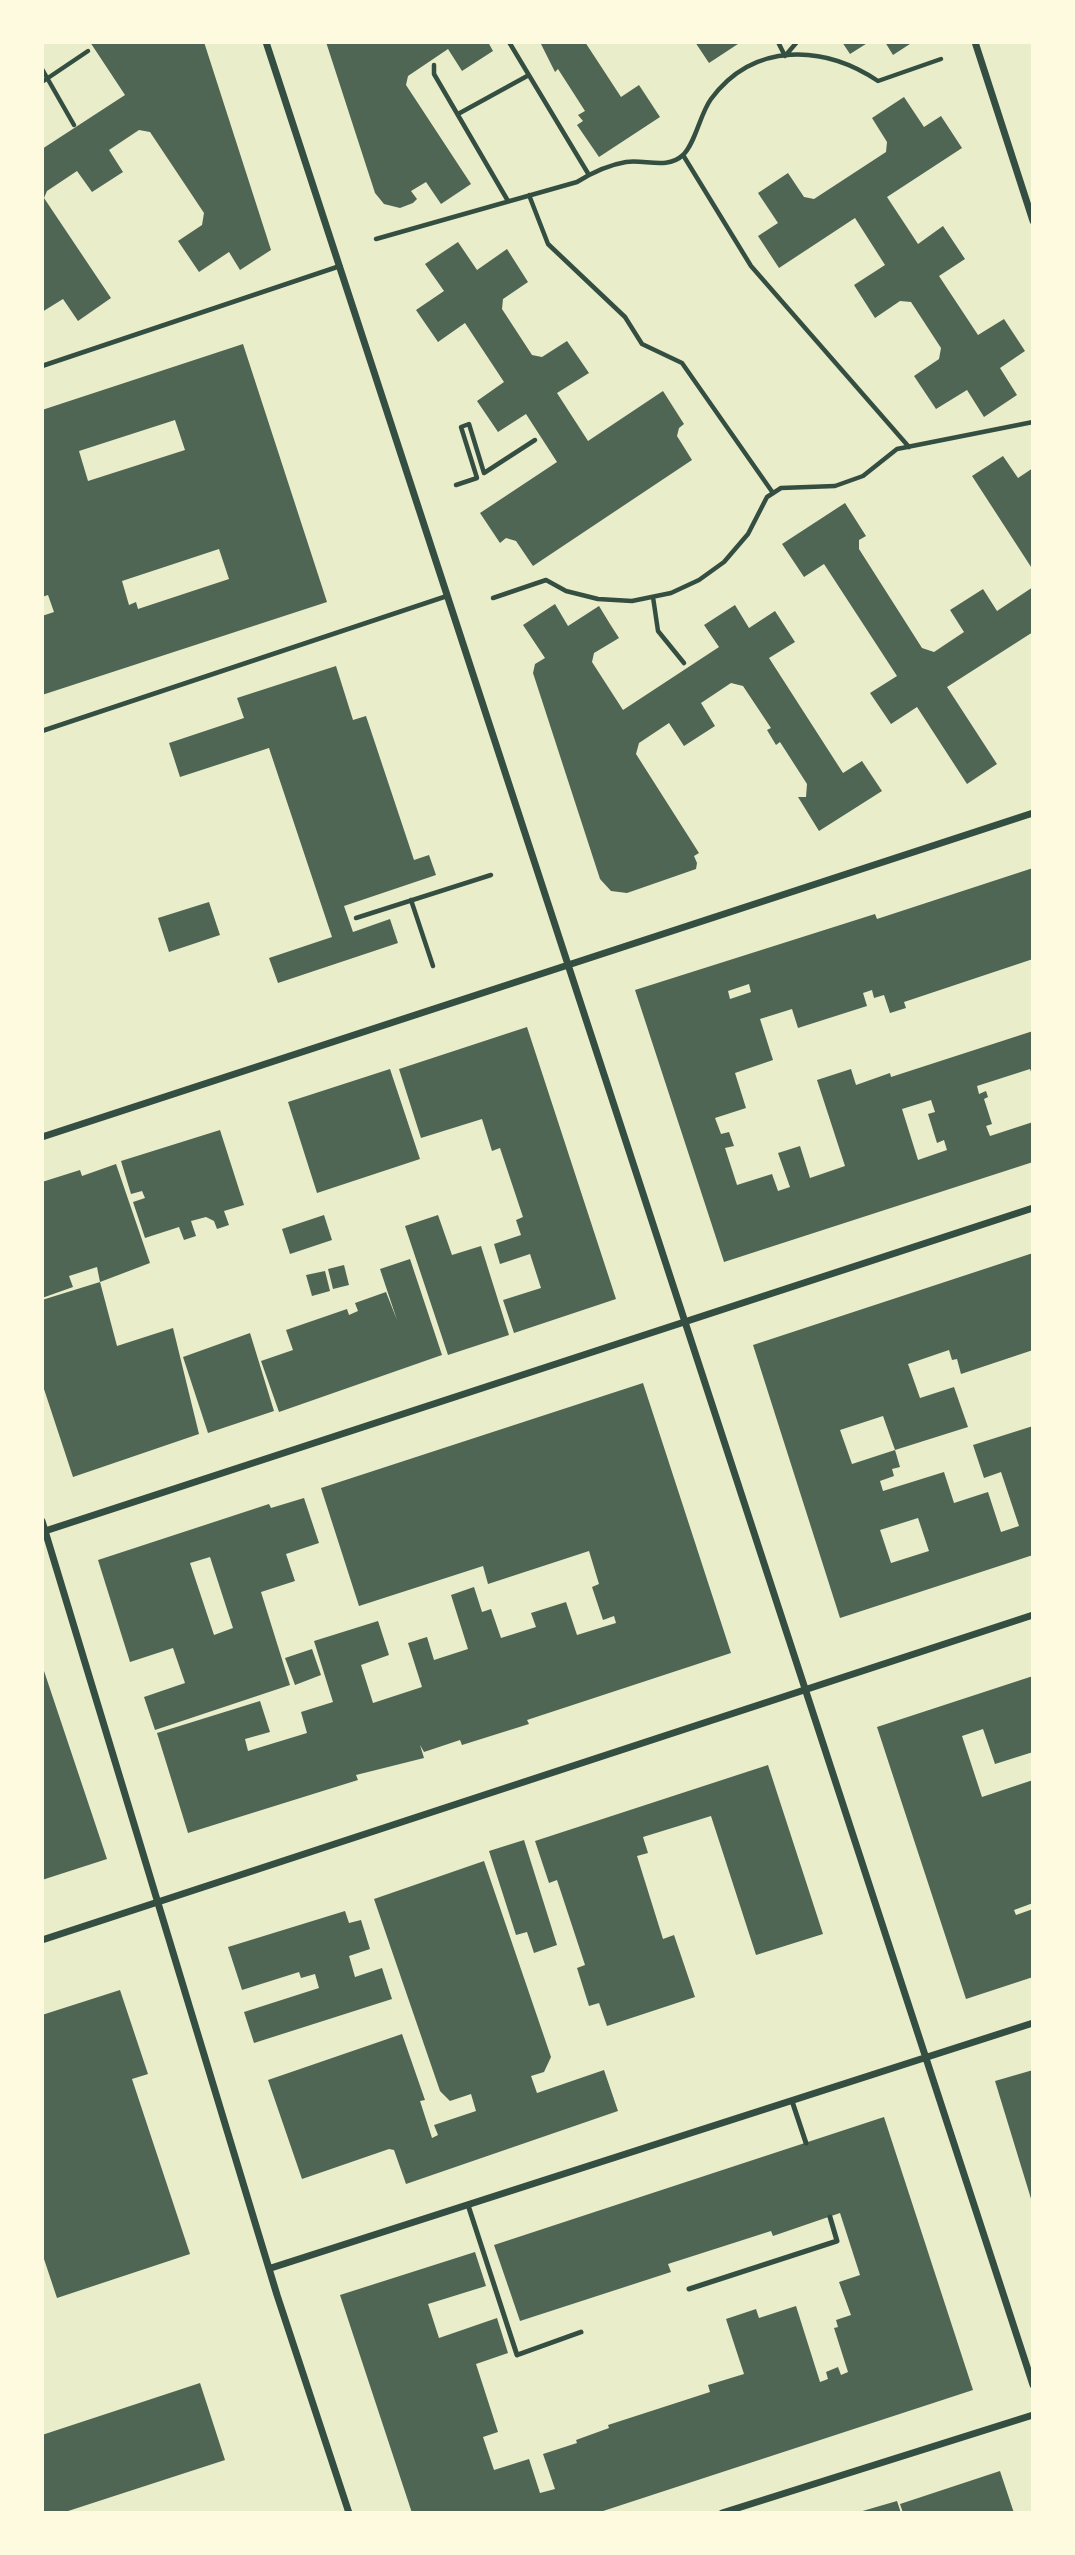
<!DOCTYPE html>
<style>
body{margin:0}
#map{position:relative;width:1075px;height:2555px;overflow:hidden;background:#e9edc9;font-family:"DM Sans",sans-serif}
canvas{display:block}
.frame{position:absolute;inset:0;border:44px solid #fefae0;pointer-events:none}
</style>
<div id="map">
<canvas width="1075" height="2555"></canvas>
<div class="frame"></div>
</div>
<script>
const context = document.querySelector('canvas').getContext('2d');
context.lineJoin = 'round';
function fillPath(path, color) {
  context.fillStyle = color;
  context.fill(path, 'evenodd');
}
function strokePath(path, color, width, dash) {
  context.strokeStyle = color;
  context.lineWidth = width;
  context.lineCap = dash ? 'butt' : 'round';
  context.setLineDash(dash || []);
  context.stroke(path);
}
fillPath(new Path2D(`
 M90,42H204L271,250L240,270L229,252L199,272L178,241L202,225L204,213L150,132L139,130L109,150L123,172L92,192L77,171L47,191L44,198L111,298L78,321L63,299L42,312V149L125,95Z
 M326,42H488L493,51L462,71L448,49L408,76L406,85L471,184L441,204L426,182L411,191L417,199L413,203L400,208L384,204L375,193Z
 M540,42H585L621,97L639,85L660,117L599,157L577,125L583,121L578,115L585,111L558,69L555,72Z
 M695,42H741L709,63Z
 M842,42H869L850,54Z
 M885,42H913L893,55Z
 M904,97L924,127L941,116L962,148L887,197L918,244L943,226L965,259L939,276L978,335L1004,319L1025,351L1000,368L1017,395L984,417L967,390L936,409L914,376L939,359L941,348L911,302L900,301L875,318L854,285L885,265L855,218L779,268L758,236L778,223L758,193L788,173L804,197L814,199L886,152L887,142L872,118Z
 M458,242L477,270L507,249L528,282L503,299L502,309L532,355L542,357L567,341L589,373L557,393L588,441L663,391L684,424L679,428L677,436L692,460L533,566L516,541L506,538L500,543L480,513L557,462L526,414L498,432L477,401L504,382L465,323L438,342L416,310L444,291L425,264Z
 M243,344L327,602L42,695V616L54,612L48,595L42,597V410ZM175,420L185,450L88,481L79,451ZM219,549L229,579L138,609L136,602L129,605L122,581Z
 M1003,456L1018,478L1033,468V570L972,476Z
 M845,503L866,536L859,540V549L922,648L934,652L964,632L950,610L983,589L997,611L1033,587V632L947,687L997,764L967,784L917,707L891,724L870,693L897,676L824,564L804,577L782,544Z
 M555,604L568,626L599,606L610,624L619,638L594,653L592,662L623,710L719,647L704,625L735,605L749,628L775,611L795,642L769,658L843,773L862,761L882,791L819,831L798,797H806L807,784L780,742L776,745L767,730L771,728L743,686L731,683L701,703L715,726L684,746L669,723L639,743L636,754L699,853L694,856L697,863L696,869L627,893L611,891L600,879L533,673L535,664L545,658L523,625Z
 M336,666L353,720L366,716L414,860L429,855L436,875L344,906L353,932L390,919L398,943L278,983L269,958L332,937L269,748L180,777L169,743L244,718L237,698Z
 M1033,868V959L904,1002L906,1008L890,1013L884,995L874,998L872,990L863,993L867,1006L798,1028L792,1009L760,1019L773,1060L735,1073L746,1108L715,1118L721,1134L729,1132L734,1146L725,1148L737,1185L772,1174L778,1191L790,1187L778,1153L800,1146L810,1178L845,1166L817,1080L851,1069L856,1085L890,1073L891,1077L1033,1031V1077L1030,1069L977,1086L979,1094L986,1091L988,1097L984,1099L992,1124L986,1126L990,1136L1033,1122V1162L724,1262L635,990L875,914L877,919ZM749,984L751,992L730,999L728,991ZM931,1100L935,1112L928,1114L937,1143L944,1140L947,1150L918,1160L902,1109Z
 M209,902L220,935L169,952L158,918Z
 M527,1027L616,1299L514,1333L503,1300L541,1288L530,1254L500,1264L494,1244L521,1235L516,1220L523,1217L500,1148L492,1151L482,1119L421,1138L399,1069Z
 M390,1069L420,1159L317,1193L288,1102Z
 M220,1130L244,1205L224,1211L229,1225L217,1229L214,1221L206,1217L191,1221L196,1236L184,1240L179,1227L145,1238L133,1202L145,1198L142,1191L131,1194L121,1161Z
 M116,1164L150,1263L100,1282L117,1346L173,1328L199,1434L73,1477L42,1383V1300L100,1282L97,1267L69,1276L73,1287L42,1298V1182L80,1170L82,1176Z
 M324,1215L332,1240L290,1254L282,1229Z
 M438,1215L452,1255L481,1246L509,1335L448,1355L405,1226Z
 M1033,1253V1350L961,1374L957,1359L952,1360L949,1350L908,1364L920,1398L954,1387L968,1427L895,1450L883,1416L840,1430L852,1464L895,1450L900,1467L892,1469L894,1476L880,1481L883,1491L944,1472L954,1503L988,1492L1001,1532L1019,1526L1001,1472L984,1478L973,1445L1033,1426V1555L840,1618L753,1345ZM918,1518L929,1551L891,1563L880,1530Z
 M410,1259L442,1355L279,1412L261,1361L293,1350L286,1330L347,1309L349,1315L358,1311L355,1303L386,1292L397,1320L380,1269Z
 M344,1265L349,1285L333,1289L328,1269Z
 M325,1271L330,1291L312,1296L306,1275Z
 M250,1333L274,1411L208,1433L183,1357Z
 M643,1383L731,1653L527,1720L529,1724L462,1745L460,1740L424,1752L420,1745L424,1758L356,1775L358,1780L188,1833L157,1733L260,1701L270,1732L245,1739L248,1751L307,1733L301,1712L333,1702L314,1641L378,1621L389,1655L361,1665L373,1703L422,1687L408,1643L427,1637L434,1660L468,1649L451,1595L474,1587L482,1612L491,1609L501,1638L536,1627L531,1613L566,1602L577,1635L616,1623L614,1616L603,1620L592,1587L599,1584L589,1551L488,1584L483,1566L359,1606L321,1488Z
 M304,1498L319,1543L286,1554L295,1581L261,1592L290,1685L155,1730L144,1697L185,1683L173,1648L130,1662L98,1560L269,1504L271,1508ZM210,1557L233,1628L214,1635L190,1563Z
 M312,1649L321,1675L295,1685L285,1658Z
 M42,1665L107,1859L42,1880L43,1852Z
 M1033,1676V1752L995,1764L983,1729L962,1736L982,1797L1033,1780V1903L1014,1910L1016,1915L1033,1909V1977L966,1999L877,1727Z
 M768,1765L823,1934L756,1955L711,1816L643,1837L648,1853L637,1856L663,1939L674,1935L695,1997L607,2026L599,2003L589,2006L577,1968L585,1965L557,1880L549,1883L535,1841Z
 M524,1840L557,1945L534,1953L527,1932L516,1935L489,1851Z
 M484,1861L551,2057L544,2072L531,2076L537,2093L604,2070L618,2111L406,2184L394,2150L389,2149L302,2179L268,2080L402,2034L425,2100L420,2101L432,2138L438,2135L434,2125L476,2111L471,2094L450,2101L440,2091L374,1899Z
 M345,1911L349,1923L361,1920L370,1949L349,1956L355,1977L382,1968L392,1999L254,2043L244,2012L319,1988L315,1974L301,1978L299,1972L242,1990L228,1947Z
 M120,1990L148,2074L132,2079L190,2254L57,2298L42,2253V2015Z
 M1033,2070V2202H1032L995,2081Z
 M884,2117L973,2390L597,2513H412L340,2295L475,2252L486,2286L428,2304L439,2338L497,2318L508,2353L476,2364L498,2432L483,2437L494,2470L529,2459L540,2493L555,2489L543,2454L577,2443L576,2440L609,2428L608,2425L710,2392L708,2385L744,2374L726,2319L756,2309L759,2318L796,2306L820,2382L828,2379L826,2372L838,2367L841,2375L848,2372L834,2328L838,2327L836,2320L851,2315L839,2282L860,2275L840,2213L773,2236L771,2231L668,2264L671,2272L520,2321L494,2245Z
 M200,2383L225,2460L62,2513H42V2435Z
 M1000,2471L1014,2513H903L900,2504Z
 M897,2501L901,2513H859V2512Z`), '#4f6655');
strokePath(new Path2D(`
 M509,42L589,175
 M778,42L785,56L797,42
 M434,65V74L508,201
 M42,69L74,125
 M42,82L88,51
 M458,114L529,75
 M683,155L751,266L909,447
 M529,195L548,244L625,317L642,344L682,363L773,493
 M376,239L577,182C593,172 608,165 626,162C645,159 667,170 683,155C695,144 700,114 711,99C754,41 824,45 878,81L941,59
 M456,485L477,478L461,427L469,424L484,473L535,440
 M653,597L658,631L684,663
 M493,598L546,580L566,591L598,599L632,601L671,593L699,580L724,562L748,534L767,497L781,488L835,486L863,476L897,449L1033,422
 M411,900L433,966
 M356,918L491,875`), '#344e41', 4.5);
strokePath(new Path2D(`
 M42,366L340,266
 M42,731L447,596
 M792,2101L806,2143
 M468,2205L517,2355L581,2332
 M689,2289L837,2241L830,2217`), '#344e41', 5);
strokePath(new Path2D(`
 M266,42L1033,2385
 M975,42L1033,221
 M42,1137L1033,813
 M42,1521L277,2295L349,2513
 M42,1532L1033,1208
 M42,1940L1033,1615
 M271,2268L1033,2023
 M722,2513L1033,2415`), '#344e41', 7);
</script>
